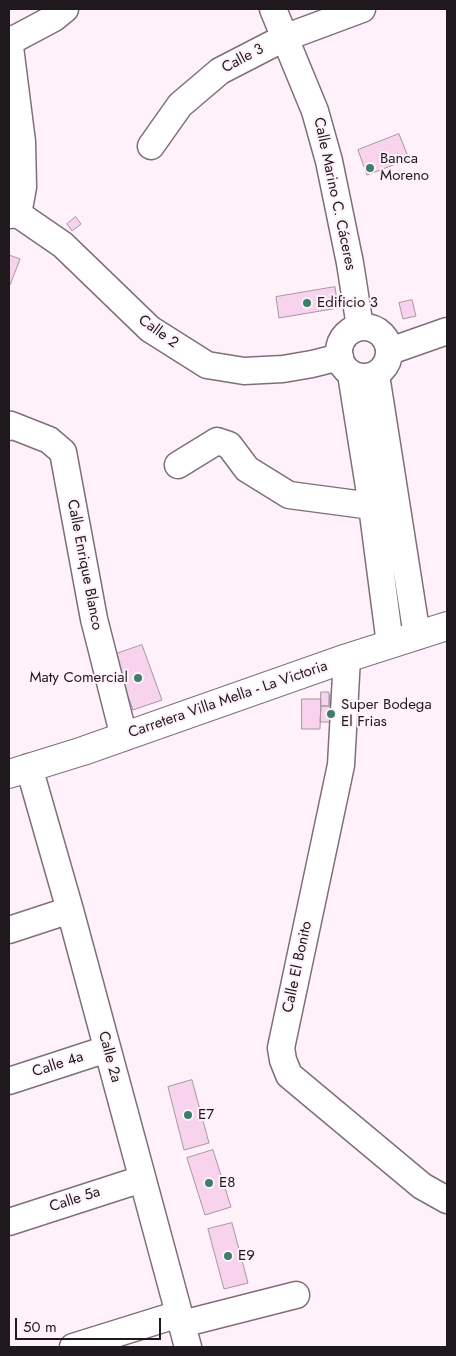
<!DOCTYPE html>
<meta charset="utf-8">
<style>
body{margin:0}
#map{position:relative;width:456px;height:1356px;overflow:hidden;background:#fff1fa;font-family:Jost,sans-serif}
canvas{display:block}
.frame{position:absolute;inset:0;border:10px solid #1f191d;pointer-events:none}
.scale{position:absolute;left:15px;top:1318px;width:146px;height:22px;box-sizing:border-box;border:2px solid #1f191d;border-top:0;padding-left:6px;font-size:15px;line-height:18px;white-space:nowrap;color:#1f191d;-webkit-text-stroke:4px #fff1fa;paint-order:stroke}
</style>
<div id="map">
<canvas width="456" height="1356"></canvas>
<div class="frame"></div>
<div class="scale">50 m</div>
</div>
<script>
const context = document.querySelector('canvas').getContext('2d');
context.lineJoin = 'round';
function fillPath(path, color) {
  context.fillStyle = color;
  context.fill(path, 'evenodd');
}
function strokePath(path, color, width, dash) {
  context.strokeStyle = color;
  context.lineWidth = width;
  context.lineCap = dash ? 'butt' : 'round';
  context.setLineDash(dash || []);
  context.stroke(path);
}
function label(font, color, halo, rows, align = 'center') {
  context.font = font + ' Jost,sans-serif';
  context.lineWidth = 4;
  context.setLineDash([]);
  context.textBaseline = 'middle';
  context.strokeStyle = halo;
  context.fillStyle = color;
  for (const [text, x, y, turn = 0] of rows) {
    context.save();
    context.translate(x, y);
    context.rotate((+turn || 0) * Math.PI / 180);
    context.textAlign = isNaN(turn) ? turn : align;
    if (halo) context.strokeText(text, 0, 0);
    context.fillText(text, 0, 0);
    context.restore();
  }
}
const building = new Path2D(`
 M399,134L409,159L367,175L358,150Z
 M76,217L81,224L72,231L67,224Z
 M9,255L20,259L10,285L9,284Z
 M335,287L338,308L279,318L276,297Z
 M412,300L416,316L403,319L399,303Z
 M142,645L162,700L133,710L113,655Z
 M321,692H329V706H321Z
 M330,695H342V722H320L321,706H329Z
 M302,699H321L320,729H302Z
 M192,1080L209,1143L184,1150L168,1087Z
 M213,1150L231,1207L205,1215L187,1158Z
 M232,1223L248,1283L224,1289L208,1229Z`);
fillPath(building, '#f8d3ed');
strokePath(building, '#a696a1', 1);
const minor = new Path2D(`
 M273,9L315,111L329,161L350,263L360,327
 M9,39L22,142L23,187L18,214
 M9,42L54,18L65,9
 M151,146L180,105L220,71L284,38L362,9
 M9,215L18,214L63,245L150,329L207,365L244,371L283,369L312,364L340,357
 M339 352a25 25 0 1 1 50 0a25 25 0 1 1-50 0Z
 M390,351L447,331
 M351,374L372,506L390,644
 M376,375L417,636
 M9,427L11,425L49,440L63,452L94,619L124,737
 M178,465L217,441L229,445L247,469L289,495L372,506
 M347,658L341,765L281,1048L283,1060L289,1075L422,1186L447,1200
 M29,767L70,910L188,1347
 M9,930L70,910
 M9,1081L107,1049
 M9,1222L142,1179
 M182,1324L296,1295
 M73,1347L179,1314`);
const major = new Path2D(`
 M9,774L83,751L347,658L447,626`);
strokePath(minor, '#7e6f7a', 29);
strokePath(major, '#7e6f7a', 30);
strokePath(minor, '#fff', 26);
strokePath(major, '#fff', 28);
for (const [x, y, r, color] of [
 [370,168,5,"#3d7d6b"],
 [307,303,5,"#3d7d6b"],
 [138,678,5,"#3d7d6b"],
 [331,714,5,"#3d7d6b"],
 [188,1115,5,"#3d7d6b"],
 [209,1183,5,"#3d7d6b"],
 [228,1256,5,"#3d7d6b"]
]) {
  const dot = new Path2D();
  dot.arc(x, y, r, 0, 2 * Math.PI);
  context.fillStyle = color;
  context.fill(dot);
  strokePath(dot, '#fff1fa', 2);
}
label('15px', '#1f191d', '#fff1fa', [
 ["Calle 3",243,59,-28],
 ["Calle Marino C. Cáceres",334,194,78],
 ["Calle 2",158,332,36],
 ["Calle Enrique Blanco",84,565,79],
 ["Carretera Villa Mella - La Victoria",228,700,-19],
 ["Calle El Bonito",298,967,-78],
 ["Calle 2a",109,1057,75],
 ["Calle 4a",58,1065,-18],
 ["Calle 5a",75,1200,-18]
]);
label('15px', '#1f191d', '#fff1fa', [
 ["Banca",380,159],
 ["Moreno",380,176],
 ["Edificio 3",317,303],
 ["Maty Comercial",128,678,"right"],
 ["Super Bodega",341,705],
 ["El Frias",341,722],
 ["E7",198,1115],
 ["E8",219,1183],
 ["E9",238,1256]
], 'left');
</script>
